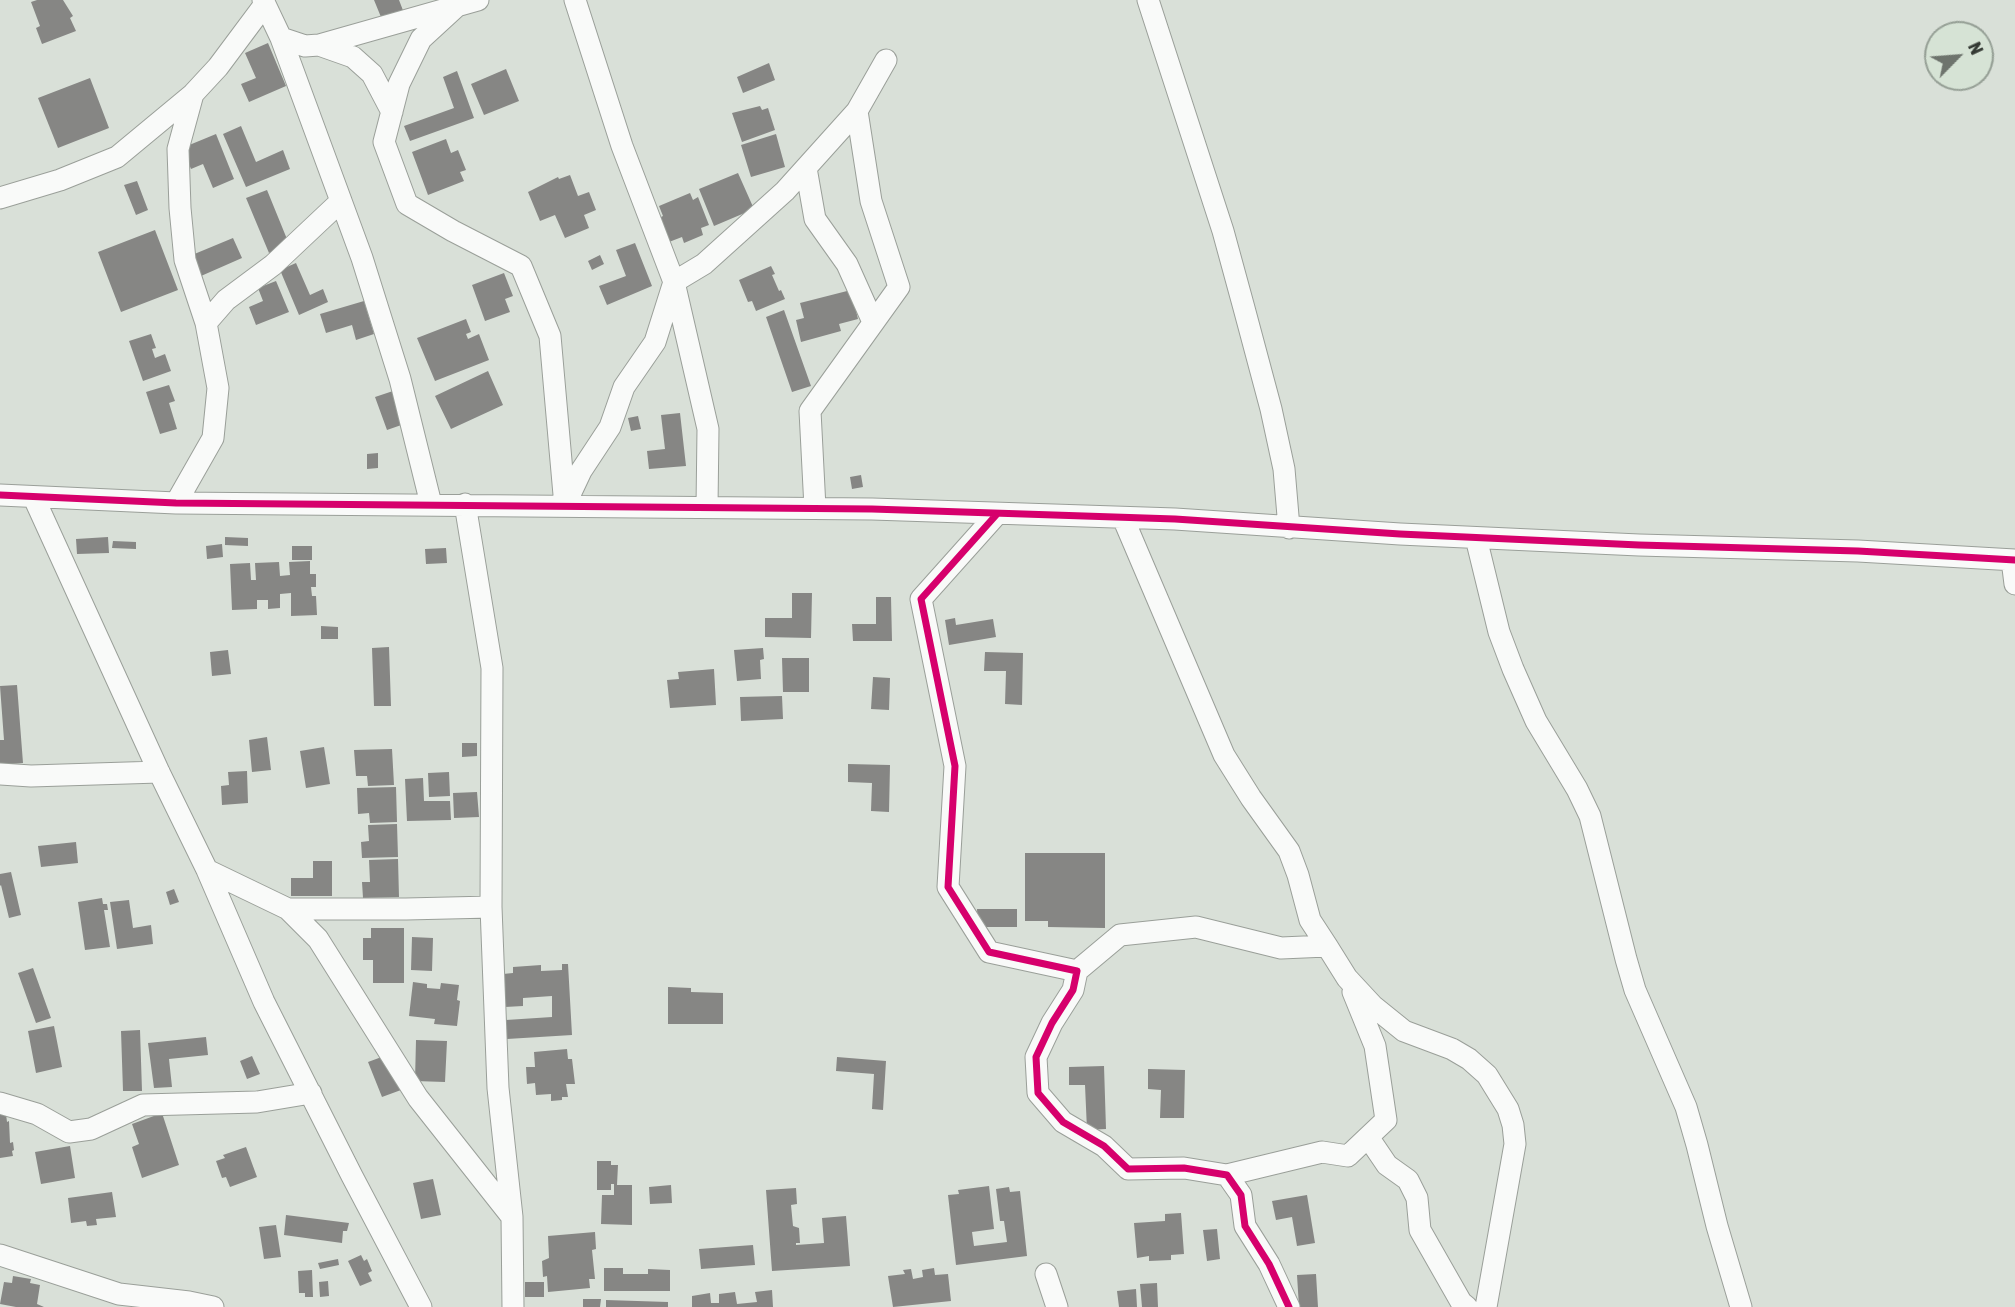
<!DOCTYPE html>
<style>
body{margin:0}
#map{position:relative;width:2015px;height:1307px;overflow:hidden;background:#d9e0d8;font-family:"Asap Condensed",sans-serif}
canvas{display:block}
.north{position:absolute;left:1924px;top:21px;width:70px;height:70px;box-sizing:border-box;background:#d6e3d5;border:2px solid #959f95;border-radius:50%;rotate:65deg;font-size:19px;font-weight:700;line-height:28px;text-align:center;color:#343a34}
.north::after{content:'';display:block;margin:auto;width:24px;height:32px;background:#6e746d;clip-path:polygon(50% 0,100% 100%,50% 72%,0 100%)}
</style>
<div id="map">
<canvas width="2015" height="1307"></canvas>
<div class="north">N</div>
</div>
<script>
const context = document.querySelector('canvas').getContext('2d');
context.lineJoin = 'round';
function fillPath(path, color) {
  context.fillStyle = color;
  context.fill(path, 'evenodd');
}
function strokePath(path, color, width, dash) {
  context.strokeStyle = color;
  context.lineWidth = width;
  context.lineCap = dash ? 'butt' : 'round';
  context.setLineDash(dash || []);
  context.stroke(path);
}
fillPath(new Path2D(`
 M37,0H63L73,16L70,18L76,31L42,44L36,28L40,26L31,2Z
 M374,0H399L404,13L383,22Z
 M268,43L286,86L249,102L241,84L256,78L245,53Z
 M769,63L775,80L743,93L737,77Z
 M506,69L519,101L484,115L471,84Z
 M457,71L474,118L410,141L404,126L454,108L443,77Z
 M90,78L109,128L58,148L38,98Z
 M760,106L762,110L768,108L775,130L742,142L732,113Z
 M241,126L256,162L283,150L290,169L246,187L223,134Z
 M216,134L234,179L213,188L203,164L191,169L182,148Z
 M776,134L785,167L751,177L741,145Z
 M446,139L451,153L458,150L466,170L460,172L464,181L428,195L412,152Z
 M738,173L754,209L714,226L699,189Z
 M570,175L578,196L589,192L596,210L584,215L589,228L565,238L555,215L540,221L528,192L558,177L559,179Z
 M137,181L148,210L136,215L124,185Z
 M267,190L289,244L269,253L246,198Z
 M690,193L693,200L698,197L709,225L701,228L703,235L684,243L682,237L669,242L659,218L663,216L659,206Z
 M155,230L178,290L121,312L98,252Z
 M233,238L242,258L201,276L192,255Z
 M635,243L652,286L607,305L599,286L626,276L616,250Z
 M600,255L604,264L592,270L588,261Z
 M296,263L310,295L323,289L328,302L299,315L280,270Z
 M771,266L775,274L772,275L779,291L781,290L785,299L756,311L752,301L748,302L739,280Z
 M504,273L513,296L505,299L510,312L485,321L472,285Z
 M276,281L289,312L256,325L249,307L263,301L258,288Z
 M851,290L858,319L839,324L841,331L801,342L796,320L804,318L800,303Z
 M364,301L374,334L356,340L352,325L326,333L320,314Z
 M784,310L811,386L792,392L766,317Z
 M466,319L471,332L466,334L468,339L479,334L489,360L435,381L417,338Z
 M151,334L156,348L152,349L155,358L165,354L171,371L143,381L129,341Z
 M488,371L503,405L451,429L435,396Z
 M169,385L175,401L169,403L177,429L160,434L146,392Z
 M396,390L407,423L387,430L375,397Z
 M680,413L686,466L649,469L647,451L665,449L661,415Z
 M638,416L641,429L631,431L628,418Z
 M378,453V468L367,469V454Z
 M861,475L863,487L852,489L850,477Z
 M108,537L109,553L77,554L76,539Z
 M225,537L248,538V546L225,545Z
 M113,541L136,542V549L112,548Z
 M222,544L223,557L207,559L206,546Z
 M292,546H312V560H292Z
 M446,548L447,563L426,564L425,549Z
 M310,561V574H316V587H311L312,596H316L317,615L291,616V593L280,594V608L268,609V600H257V609L232,610L230,564L250,563L251,580H256L255,563L279,562L280,576L290,575L289,562Z
 M792,593H812L811,638L765,637V618H792Z
 M876,597H891L892,641H853L852,624H876Z
 M955,618L956,625L993,619L996,637L949,645L945,620Z
 M321,626L338,627V639H321Z
 M389,647L391,706H374L372,648Z
 M763,648L764,659L760,660L761,679L737,681L734,650Z
 M228,650L231,674L212,676L210,652Z
 M985,652L1023,653L1022,705L1005,704L1006,671H984Z
 M782,658H809V692H783Z
 M714,669L716,705L670,708L667,680L679,679L678,672Z
 M873,677L890,678L889,710L871,709Z
 M17,685L23,763L0,765V740H4L0,686Z
 M782,696L783,719L741,721L740,697Z
 M267,737L271,770L252,772L249,740Z
 M462,743H477V756L462,757Z
 M324,747L330,784L306,788L300,751Z
 M392,749L394,785L368,786L367,776H356L354,750Z
 M848,764L890,765L889,812L871,811L872,783L848,782Z
 M247,771L248,803L222,805L221,786L229,785L228,772Z
 M449,772L450,796L429,797L428,773Z
 M423,778L424,801H450L451,820L407,821L405,779Z
 M396,787L397,822L370,823L369,813L358,814L357,788Z
 M477,792L479,817L454,818L453,793Z
 M397,824L398,857L362,858L361,842L369,841L368,825Z
 M76,842L78,863L41,867L38,846Z
 M1025,853H1105V928L1048,927V921H1025Z
 M398,859L399,897L363,898L362,882H370L369,860Z
 M313,861H332V896H291V878H313Z
 M11,872L21,915L9,918L1,885L0,886V874Z
 M174,889L179,902L170,905L166,892Z
 M102,898L103,904H107L108,910H104L110,947L85,950L78,902Z
 M129,900L133,928L151,925L153,944L117,949L110,902Z
 M977,909H1017V927H978Z
 M371,928H404V983H373V960H363V938H371Z
 M412,937L433,938L432,971L411,970Z
 M562,964H568L572,1035L507,1039L506,1020L552,1017V996L523,998V1006L505,1007L503,974L513,973V967L541,965V971L562,970Z
 M33,968L51,1018L36,1023L18,973Z
 M413,982L427,984V988L440,989L441,983L459,985L457,1000L460,1001L457,1026L434,1024L435,1019L409,1016Z
 M668,987L691,988V992L723,993V1024H668Z
 M54,1026L62,1067L36,1073L28,1031Z
 M140,1030L142,1091H123L121,1031Z
 M206,1037L208,1055L169,1059L172,1087L154,1088L148,1043Z
 M416,1040L447,1041L445,1082L415,1081Z
 M567,1049L568,1059H572L575,1084H566L568,1097H562V1100L551,1101V1094L536,1095L535,1083L527,1084L526,1067H535L534,1052Z
 M387,1055L401,1090L382,1097L368,1062Z
 M252,1056L260,1074L247,1079L240,1061Z
 M837,1057L886,1061L883,1110L872,1109L874,1074L836,1071Z
 M1104,1066L1106,1129L1087,1130L1085,1085H1069V1067Z
 M1148,1069L1185,1070L1184,1118H1160L1161,1090L1148,1089Z
 M162,1113L179,1165L142,1178L132,1147L139,1144L132,1124Z
 M6,1114L7,1122L9,1121L10,1143L13,1142L14,1150L12,1151L13,1156L0,1158V1115Z
 M70,1146L75,1178L41,1184L35,1152Z
 M246,1147L257,1177L230,1187L226,1177L222,1178L216,1161L225,1158L223,1155Z
 M597,1161H611V1165H618L617,1185H632V1225L601,1224L602,1195H614V1184H611V1190H597Z
 M433,1179L441,1215L421,1219L413,1183Z
 M671,1185L672,1203L650,1204L649,1187Z
 M989,1186L994,1229L972,1232L974,1246L1007,1242L1004,1221H1000L996,1189L1009,1187L1010,1192L1020,1191L1027,1256L956,1265L948,1195L959,1194L958,1190Z
 M796,1188L797,1204L791,1205L793,1226L799,1228L800,1243H796V1245L824,1243L822,1218L846,1216L850,1266L772,1271L766,1190Z
 M112,1192L116,1217L96,1219L97,1225L87,1226L86,1221L71,1223L68,1198Z
 M1307,1195L1315,1243L1297,1246L1292,1217L1276,1220L1272,1201Z
 M1181,1213L1184,1254L1171,1255V1260L1149,1261V1256L1137,1258L1134,1223L1165,1221V1214Z
 M286,1215L349,1223L347,1231H343L342,1243L284,1235Z
 M276,1225L281,1257L264,1259L259,1227Z
 M1217,1229L1220,1259L1207,1261L1203,1230Z
 M595,1232L596,1249L592,1250L595,1279H589L590,1288L548,1292L547,1276L543,1277L542,1261L549,1258L548,1236Z
 M753,1245L755,1265L701,1269L699,1249Z
 M361,1255L364,1261L367,1259L372,1271L368,1273L372,1281L360,1286L348,1261Z
 M338,1259L339,1265L320,1269L318,1263Z
 M604,1268H623V1274H648V1269L670,1270V1291H604Z
 M934,1268L935,1275L948,1274L951,1301L893,1307L888,1276L905,1274L903,1270L911,1269L913,1279L923,1277L922,1270Z
 M312,1270L313,1297H305V1293H299L298,1271Z
 M1316,1274L1318,1307H1299L1297,1275Z
 M13,1276L31,1279L30,1283L40,1285L37,1304L44,1307H16L0,1304L4,1282L12,1283Z
 M328,1281L329,1296L320,1297L319,1282Z
 M525,1282H544V1297H525Z
 M1157,1283L1158,1307H1142L1140,1284Z
 M1136,1289L1137,1307H1119L1117,1291Z
 M772,1290L773,1307H692V1296L710,1293L711,1303H719V1294L735,1292L737,1304L757,1302L755,1292Z
 M583,1299H601L600,1307H583Z
 M606,1300L668,1302V1307H606Z`), '#868684');
const street = new Path2D(`
 M263,0L281,38L362,258L400,379L431,504
 M575,0L622,146L674,282L708,429L707,507
 M1148,0L1223,231L1244,308L1271,409L1284,469L1289,528
 M458,5L421,39L399,84L384,142L407,204L453,231L521,266L550,336L565,506
 M281,38L305,46L319,45L478,0
 M319,45L353,57L372,74L392,112
 M806,168L815,219L847,264L873,322
 M0,198L60,180L117,157L193,94L218,67L265,4
 M206,323L226,300L273,265L341,201
 M0,495L176,503L872,509L1175,519L1400,534L1639,545L1858,551L2015,560
 M34,498L159,772L207,870L264,1002L352,1176L421,1307
 M176,503L213,438L218,388L206,323L185,260L180,208L178,149L193,94
 M465,504L492,668L491,907L498,1088L512,1217L513,1307
 M565,505L581,471L610,427L624,387L655,342L674,282L704,264L785,191L857,111
 M815,508L810,411L899,287L871,201L857,111L886,60
 M997,514L921,599L955,766L948,887L989,952L1077,971L1073,990L1052,1023L1036,1057L1038,1093L1063,1122L1104,1146L1128,1169L1184,1168L1227,1175L1241,1195L1245,1226L1269,1264L1289,1307
 M1123,518L1224,755L1251,798L1289,851L1298,875L1310,920L1327,946L1347,978L1373,1006L1404,1031L1452,1049L1469,1059L1487,1075L1508,1109L1513,1125L1515,1144L1486,1307
 M1476,538L1499,632L1513,669L1536,721L1577,789L1590,816L1626,959L1635,990L1686,1107L1697,1145L1717,1226L1741,1307
 M2012,560L2015,584
 M0,774L31,776L159,772
 M207,870L288,909L318,939L418,1098L512,1217
 M288,909H406L491,907
 M1077,971L1120,935L1196,927L1281,948L1327,946
 M0,1103L37,1114L69,1132L91,1129L143,1105L257,1102L311,1093
 M1368,1137L1387,1165L1408,1180L1417,1198L1420,1230L1461,1302L1467,1307
 M1227,1175L1322,1152L1348,1156L1386,1120L1375,1046L1353,992
 M0,1255L119,1294L189,1302L213,1307
 M1046,1274L1057,1307`);
strokePath(street, '#9a9f99', 23);
strokePath(street, '#f9faf9', 21);
strokePath(new Path2D(`
 M0,495L176,503L872,509L1175,519L1400,534L1639,545L1858,551L2015,560
 M997,514L921,599L955,766L948,887L989,952L1077,971L1073,990L1052,1023L1036,1057L1038,1093L1063,1122L1104,1146L1128,1169L1184,1168L1227,1175L1241,1195L1245,1226L1269,1264L1289,1307`), '#d6006c', 7);
</script>
